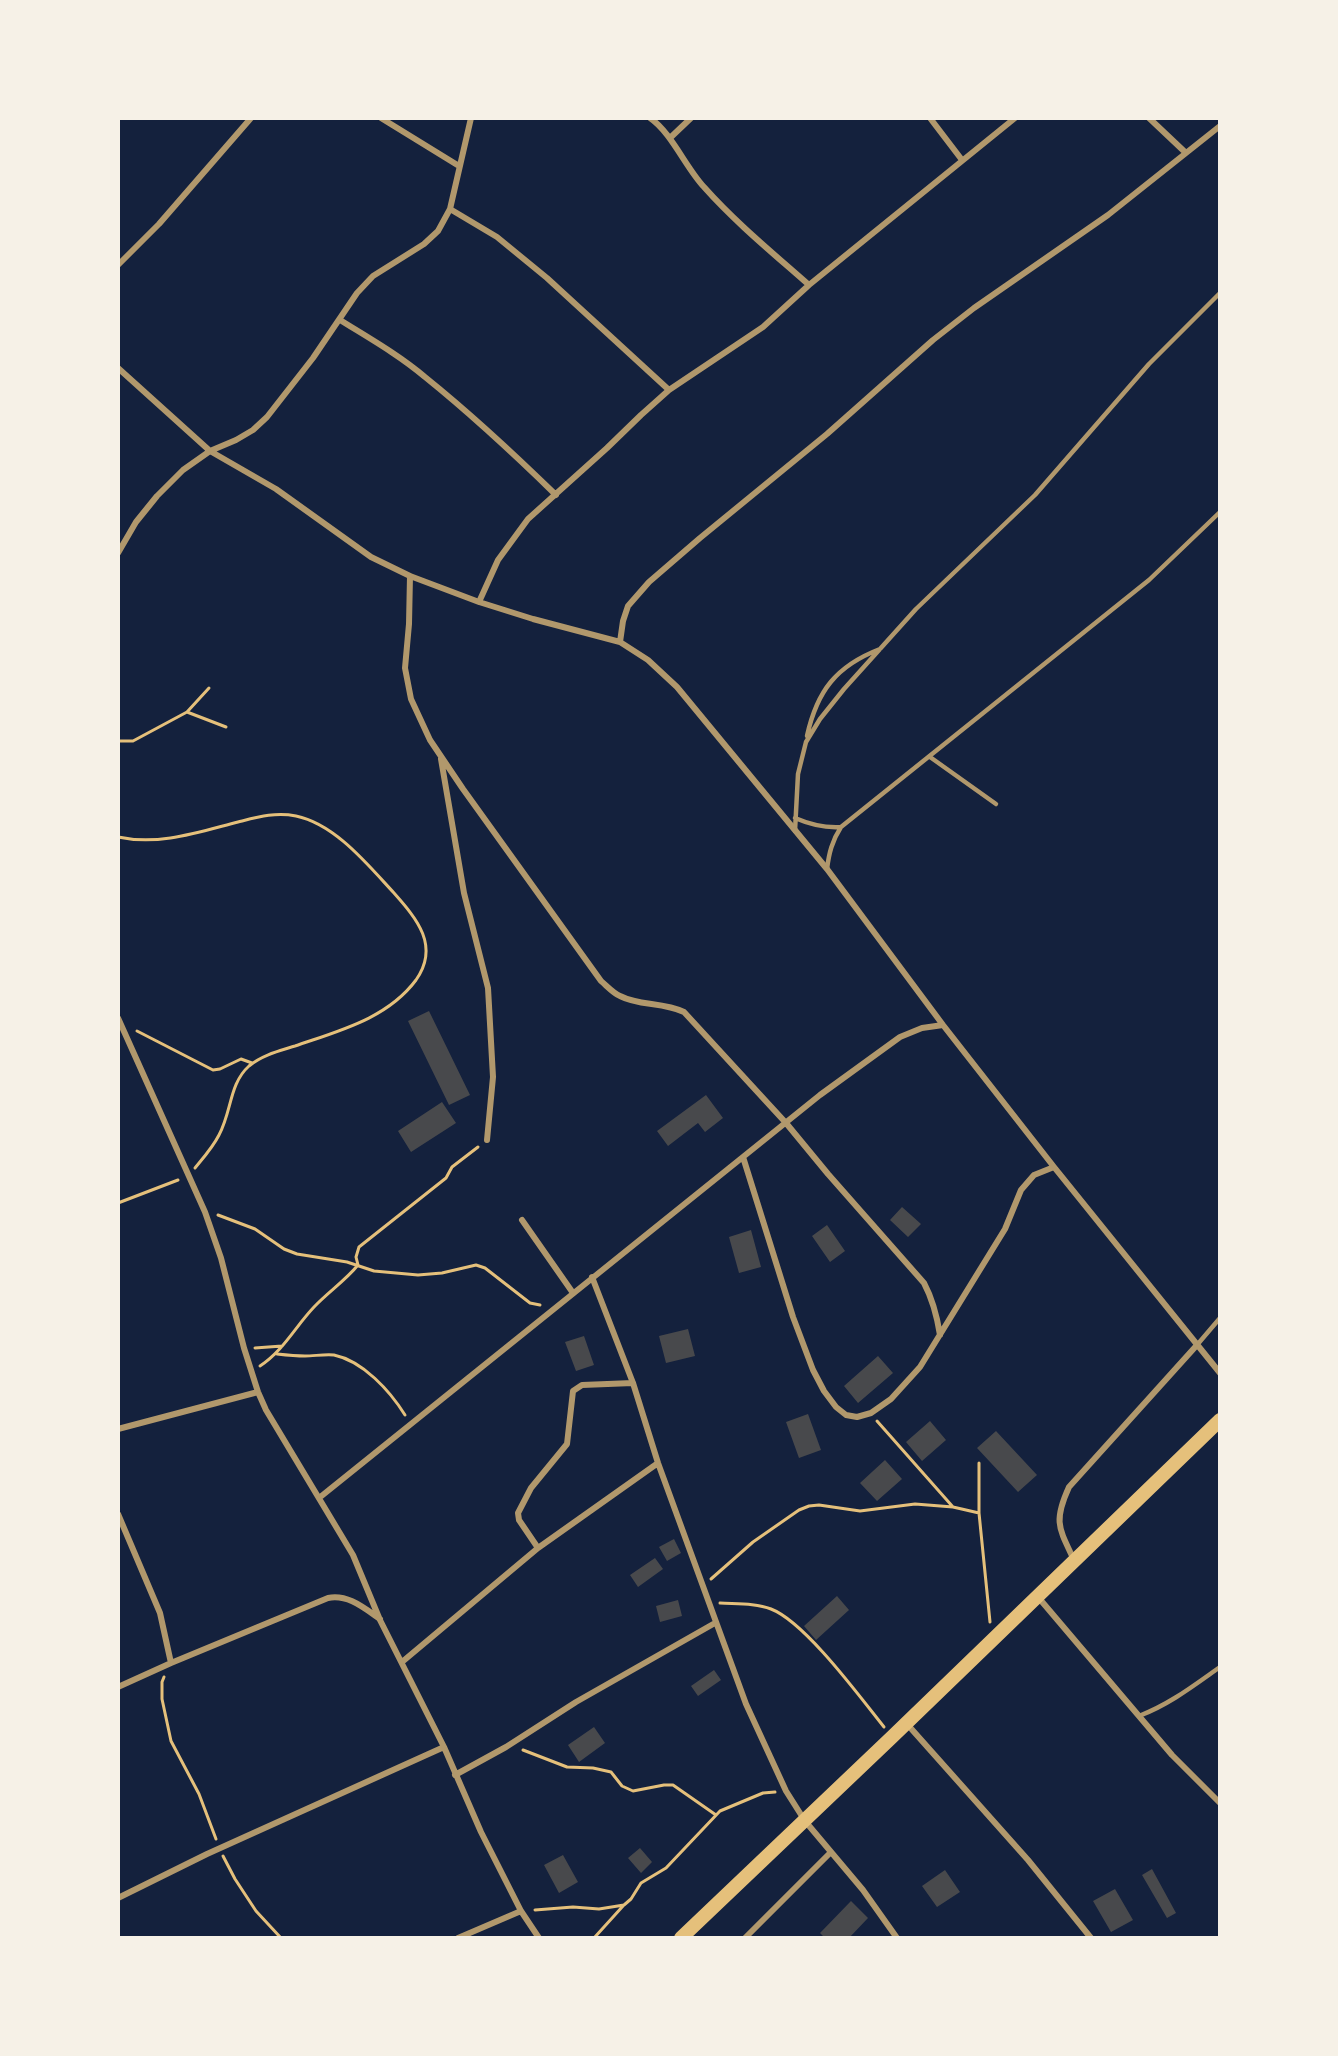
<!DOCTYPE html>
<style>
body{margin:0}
#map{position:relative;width:1338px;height:2056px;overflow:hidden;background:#14213d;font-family:Arial,sans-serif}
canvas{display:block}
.frame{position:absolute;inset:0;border:120px solid #f6f1e7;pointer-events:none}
</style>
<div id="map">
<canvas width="1338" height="2056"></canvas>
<div class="frame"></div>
</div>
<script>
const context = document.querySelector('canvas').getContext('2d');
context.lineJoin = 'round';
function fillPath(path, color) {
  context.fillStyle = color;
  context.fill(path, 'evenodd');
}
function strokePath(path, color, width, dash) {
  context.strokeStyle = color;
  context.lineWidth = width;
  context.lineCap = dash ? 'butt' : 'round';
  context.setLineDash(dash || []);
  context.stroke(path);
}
fillPath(new Path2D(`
 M429,1011L470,1095L449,1105L408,1021Z
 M706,1095L723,1118L705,1132L698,1123L668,1146L657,1131Z
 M442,1102L456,1123L411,1152L398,1131Z
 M902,1207L921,1224L908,1237L890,1220Z
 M827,1225L845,1251L830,1262L812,1236Z
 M751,1230L761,1267L739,1273L729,1237Z
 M688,1329L695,1356L666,1363L659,1336Z
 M584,1336L594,1365L576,1371L565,1342Z
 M878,1356L893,1373L858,1403L844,1386Z
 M808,1414L821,1450L799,1458L786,1422Z
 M930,1421L946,1440L922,1461L906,1442Z
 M996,1431L1037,1475L1018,1492L977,1448Z
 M885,1460L902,1479L877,1501L860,1483Z
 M674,1539L681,1553L667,1561L659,1547Z
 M655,1558L663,1569L638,1587L630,1575Z
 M837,1596L849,1610L816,1640L804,1626Z
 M678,1600L682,1616L660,1622L656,1606Z
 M714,1670L721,1680L698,1696L691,1686Z
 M594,1727L605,1743L579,1762L568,1745Z
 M640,1848L652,1862L641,1873L628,1858Z
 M563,1855L578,1882L559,1893L544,1865Z
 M1152,1869L1176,1913L1167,1918L1142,1875Z
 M945,1870L960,1892L937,1907L922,1886Z
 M1115,1889L1133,1920L1111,1932L1093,1901Z
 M851,1901L868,1918L849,1938H825L820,1933Z`), '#48494c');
strokePath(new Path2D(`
 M187,712L226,727
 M118,741H133L187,712L209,688
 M118,837C159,846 199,832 238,822C258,817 275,812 296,816C335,824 368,865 394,893C417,919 440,946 416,980C387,1019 338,1031 295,1046C279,1051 262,1055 249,1066C229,1084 232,1111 219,1135C213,1147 204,1157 195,1168
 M137,1031L213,1070L220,1069L241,1059L252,1063
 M118,1203L178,1180
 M218,1215L255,1229L284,1249L297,1254L347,1262L374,1271L418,1275L442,1273L476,1265L485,1268L530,1303L540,1305
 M255,1348L282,1346
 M277,1354C286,1355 296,1356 305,1356C314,1356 325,1354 334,1355C363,1361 390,1391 405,1415
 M260,1366C283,1351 295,1327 314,1307C328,1292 345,1281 358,1265L356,1257L359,1247L446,1178L452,1167L478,1147
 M877,1421L953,1507
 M979,1463V1513L990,1622
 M711,1579L753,1542L799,1510L809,1506L819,1505L860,1511L915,1504L953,1507L979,1513
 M720,1603C737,1604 756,1603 771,1609C805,1622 860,1697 884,1727
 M164,1677L162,1682V1699L171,1741L199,1794L216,1839
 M523,1750L567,1767L593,1768L611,1772L622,1786L633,1791L664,1785H673L716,1815
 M223,1856L235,1879L256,1911L281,1938
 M535,1910L573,1907L599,1909L624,1905L631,1899L641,1883L666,1868L720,1811L763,1793L775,1792
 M594,1938L623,1906`), '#e5c07b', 3);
strokePath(new Path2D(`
 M807,736C817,691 836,666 880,649
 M930,757L996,804
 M795,818C811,825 824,828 841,827
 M795,831L798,774L806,742L820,719L844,689L916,609L1035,495L1149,364L1220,293
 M827,869C829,853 832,841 841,827L1149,580L1220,512
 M1197,1345L1220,1318
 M1139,1716C1170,1704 1193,1686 1220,1667`), '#b1986c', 4.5);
strokePath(new Path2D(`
 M381,118L459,166
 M650,118C671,132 686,168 704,187C736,223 774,254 809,285
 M930,118L962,160
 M1149,118L1186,153
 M670,138L691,118
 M450,209L497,237L547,278L669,390
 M118,265L159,224L251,118
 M340,320C369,338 399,355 425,377C471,414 514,454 556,495
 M118,368L210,451L276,489L371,557L410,576L479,602L533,619L620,642L648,660L677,687L827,869L943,1025L1054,1167L1220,1373
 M118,553L136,522L157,496L183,470L210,451L236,440L253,430L267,417L313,358L357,293L373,276L424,244L438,231L450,209L471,118
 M410,576L409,624L405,668L411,699L430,740L463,789L601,981C607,986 613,993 620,996C639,1006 663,1002 684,1012L786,1123L828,1174L924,1283C933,1300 937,1316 940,1335
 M479,602L498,560L528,519L607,448L641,415L669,390L763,327L809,285L1015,118
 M620,642L623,621L628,606L649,582L700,538L827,434L933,340L974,308L1108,215L1220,126
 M441,759L464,893L488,988L493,1077L487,1140
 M118,1018L205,1212L221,1258L244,1348L258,1392L266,1410L353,1555L380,1620L444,1747L481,1832L521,1911L539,1938
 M743,1157L793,1317L813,1370L824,1391L836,1407L846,1415L857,1417L871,1413L891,1399L920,1367L1005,1229L1021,1190L1034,1175L1054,1167
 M522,1220L573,1293
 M592,1277L633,1383L658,1463L746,1704L786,1791L805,1821L863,1890L897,1938
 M118,1429L258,1392
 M319,1498L820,1095L900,1037L922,1028L943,1025
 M118,1514L160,1613L171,1663
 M538,1548L519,1520L518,1513L531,1488L567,1444L573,1391L582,1385L633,1383
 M1074,1560C1059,1528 1053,1522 1069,1487L1197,1345
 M1038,1597L1172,1755L1220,1803
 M402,1662L538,1548L658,1463
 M118,1687L171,1663L328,1598C348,1594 364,1608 380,1619
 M907,1724L1028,1860L1091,1938
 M455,1775L506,1747L576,1702L715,1623
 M118,1898L207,1854L444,1747
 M458,1938L521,1911
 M745,1938L831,1852`), '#b1986c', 6);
strokePath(new Path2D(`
 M681,1938L892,1737L1220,1420`), '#e5c07b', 14);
</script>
